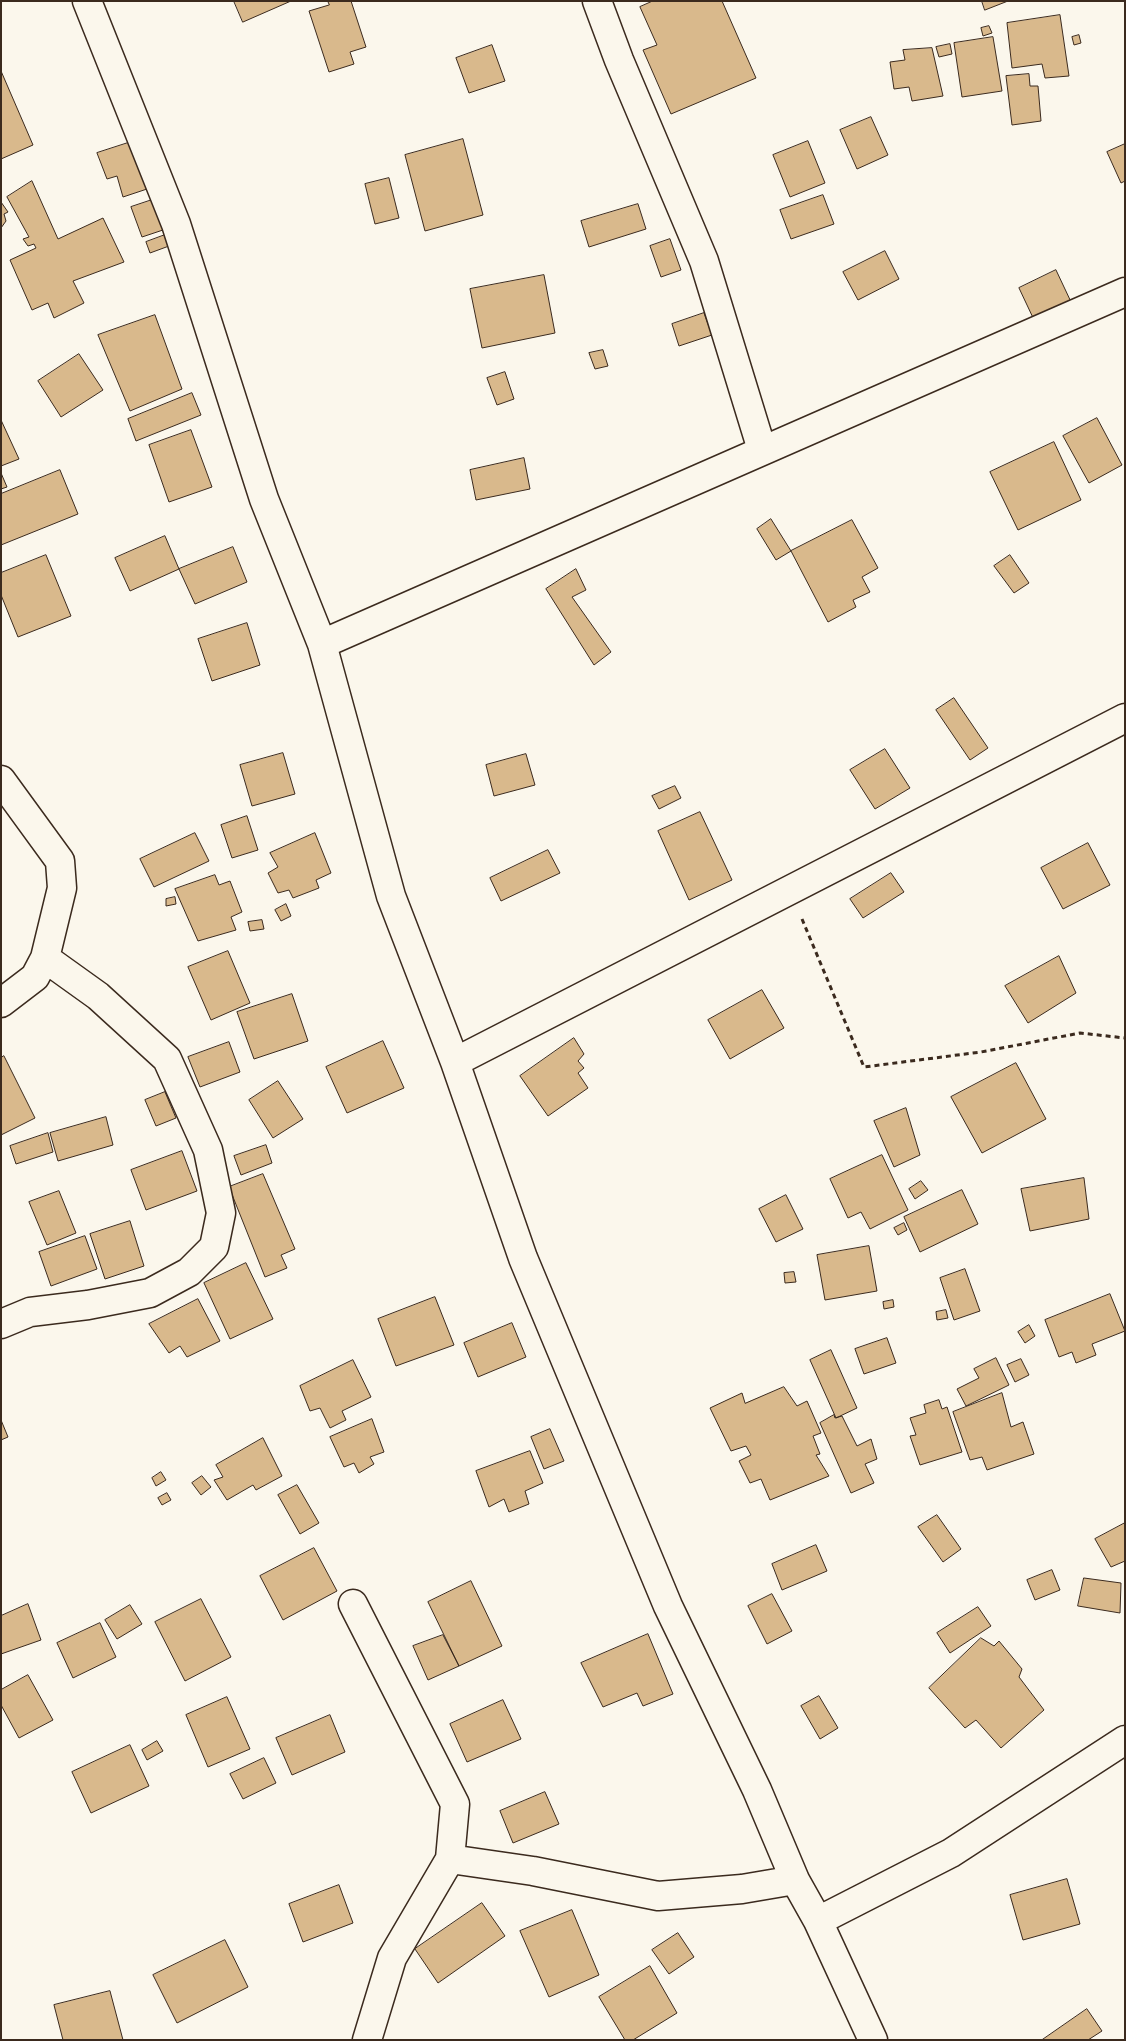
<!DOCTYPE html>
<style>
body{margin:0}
#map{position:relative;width:1126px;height:2041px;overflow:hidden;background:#fbf7ec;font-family:"Gochi Hand",sans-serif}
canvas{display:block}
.frame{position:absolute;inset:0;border:2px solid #3b2a1e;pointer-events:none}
</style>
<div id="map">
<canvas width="1126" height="2041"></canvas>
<div class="frame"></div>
</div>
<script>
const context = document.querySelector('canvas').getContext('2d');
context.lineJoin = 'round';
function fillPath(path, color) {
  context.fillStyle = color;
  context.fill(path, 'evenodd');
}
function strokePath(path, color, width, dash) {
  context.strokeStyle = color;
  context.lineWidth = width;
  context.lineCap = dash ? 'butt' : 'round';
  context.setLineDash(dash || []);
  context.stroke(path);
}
const building = new Path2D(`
 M234,1H291L243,22Z
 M328,1H351L366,47L350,52L354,64L329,72L309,11L329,5Z
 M653,1H722L756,78L671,114L643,50L657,45L640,7Z
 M982,1H1008L985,10Z
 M1060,15L1069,76L1045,78L1042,64L1012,68L1007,23Z
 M989,26L992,33L983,36L981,28Z
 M1079,35L1081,43L1074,45L1072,37Z
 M993,37L1002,91L962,97L954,43Z
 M950,44L952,54L939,57L936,47Z
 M492,45L505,81L469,93L456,58Z
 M932,48L943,96L912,101L909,87L894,89L890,62L905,60L903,50Z
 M1,71L33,145L1,159Z
 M1029,74L1030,86H1038L1041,121L1012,125L1006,76Z
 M871,117L888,155L857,169L840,130Z
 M463,139L483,215L425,231L405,155Z
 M808,141L825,183L790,197L773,155Z
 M131,142L147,189L123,197L117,176L107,179L97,153Z
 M1125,144V181L1121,183L1107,152Z
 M389,178L399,218L375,224L365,184Z
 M32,181L58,239L103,218L124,262L73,281L84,303L54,318L48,303L32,310L10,260L36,248L34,244L28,246L23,239L29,237L7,197Z
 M823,195L834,224L791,239L780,210Z
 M152,200L163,230L142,237L131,207Z
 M1,202L8,212L4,214L6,221L1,228Z
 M638,204L646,229L589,247L581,221Z
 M165,235L169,246L150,253L146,242Z
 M670,239L681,270L661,277L650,246Z
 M885,251L899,279L858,300L843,272Z
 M1056,270L1072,304L1035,322L1019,288Z
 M544,275L555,333L482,348L470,289Z
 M704,313L712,335L679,346L672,324Z
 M155,315L182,389L130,411L98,335Z
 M603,350L608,366L595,369L589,353Z
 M79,354L103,390L61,417L38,381Z
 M505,372L514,399L497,405L487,378Z
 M192,393L201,415L136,441L128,419Z
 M1097,418L1122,465L1089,483L1063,436Z
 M1,420L19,459L1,466Z
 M191,430L212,487L169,502L149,445Z
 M1054,442L1081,500L1018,530L990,472Z
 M524,458L530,489L476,500L470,470Z
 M60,470L78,514L1,545V494Z
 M1,473L7,487L1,489Z
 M771,519L791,551L776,560L757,529Z
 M852,520L878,568L862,577L870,592L853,600L856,607L828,622L791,551Z
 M165,536L179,569L130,591L115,558Z
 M233,547L247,582L195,604L179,569Z
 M46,555L71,616L18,637L1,595V573Z
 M1010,555L1029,583L1014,593L994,566Z
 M576,569L586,590L572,597L611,652L594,665L546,589Z
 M247,623L260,665L212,681L198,639Z
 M954,698L988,748L970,760L936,710Z
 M885,749L910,788L875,809L850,770Z
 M283,753L295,794L252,806L240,765Z
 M526,754L535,785L494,796L486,765Z
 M675,786L681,798L659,809L652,796Z
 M700,812L732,880L689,900L658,831Z
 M247,816L258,850L232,858L221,825Z
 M195,833L209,861L154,887L140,859Z
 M315,833L331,873L316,880L319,888L293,898L289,890L278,893L268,873L278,867L270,853Z
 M1088,843L1110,885L1063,909L1041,868Z
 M548,850L560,873L501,901L490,878Z
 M891,873L904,892L863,918L850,899Z
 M215,875L219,885L230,881L242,912L231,917L236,930L198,941L175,889Z
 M175,897L176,904L166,906V899Z
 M286,904L291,916L281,921L275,910Z
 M262,920L264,929L250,931L248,922Z
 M228,951L250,1003L211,1020L188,967Z
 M1059,956L1076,993L1028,1023L1005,986Z
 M762,990L784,1028L730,1059L708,1020Z
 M292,994L308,1041L254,1059L237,1012Z
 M574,1038L584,1054L578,1061L584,1068L578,1073L588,1088L548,1116L520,1076Z
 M383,1041L404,1088L347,1113L326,1067Z
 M229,1042L240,1072L200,1087L188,1057Z
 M4,1056L35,1118L1,1135V1058Z
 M1016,1063L1046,1119L982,1153L951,1097Z
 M278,1081L303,1119L273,1138L249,1100Z
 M165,1092L176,1118L156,1126L145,1100Z
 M906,1108L920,1155L894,1167L874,1121Z
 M106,1117L113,1145L58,1161L50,1133Z
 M48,1133L53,1152L16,1164L10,1146Z
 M266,1145L272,1163L241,1175L234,1156Z
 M182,1151L197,1191L146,1210L131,1170Z
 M882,1155L908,1210L870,1229L861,1212L848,1218L830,1179Z
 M263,1174L295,1249L281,1255L287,1268L265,1277L229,1187Z
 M1084,1178L1089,1219L1030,1231L1021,1189Z
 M921,1181L928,1190L915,1199L909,1189Z
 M962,1190L978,1224L920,1252L904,1217Z
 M59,1191L76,1233L47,1245L29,1202Z
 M786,1195L803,1229L776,1242L759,1209Z
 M130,1221L144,1266L105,1279L90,1234Z
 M904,1223L907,1230L898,1235L894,1228Z
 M85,1236L97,1269L51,1286L39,1252Z
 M869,1246L877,1291L825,1300L817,1255Z
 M246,1263L273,1319L230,1339L204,1283Z
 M965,1269L980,1311L954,1320L940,1278Z
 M794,1272L796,1282L785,1283L784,1273Z
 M1110,1294L1125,1331L1092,1344L1096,1355L1076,1363L1072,1352L1059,1357L1045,1320Z
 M435,1297L454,1345L396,1366L378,1319Z
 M198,1299L220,1341L187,1357L180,1346L169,1353L149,1324Z
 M893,1300L894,1307L884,1309L883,1302Z
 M946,1310L948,1318L937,1320L936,1312Z
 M512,1323L526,1357L478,1377L464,1343Z
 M1029,1325L1035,1336L1025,1343L1018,1332Z
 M887,1338L896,1363L864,1374L855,1349Z
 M831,1350L857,1408L836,1418L810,1360Z
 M996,1358L1009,1385L966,1406L957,1389L979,1378L974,1369Z
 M1021,1359L1029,1375L1015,1382L1007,1365Z
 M353,1360L371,1397L342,1411L346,1420L330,1428L320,1408L310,1411L300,1386Z
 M784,1387L797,1406L807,1401L821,1433L813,1436L820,1454L816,1455L829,1476L770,1500L761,1479L750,1483L739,1461L751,1455L746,1446L731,1451L710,1408L742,1393L745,1403Z
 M1002,1393L1011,1427L1023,1422L1034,1454L987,1470L982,1457L970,1460L953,1412Z
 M939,1400L942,1409L947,1407L962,1452L920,1465L910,1436L916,1435L910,1418L926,1413L924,1405Z
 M834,1415L835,1418L842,1416L857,1446L871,1439L877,1459L865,1464L874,1483L851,1493L820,1423Z
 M372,1419L384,1452L370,1457L374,1464L359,1473L354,1463L344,1467L330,1437Z
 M1,1420L8,1437L1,1440Z
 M550,1429L564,1461L544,1469L531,1437Z
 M263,1438L282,1476L256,1490L253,1485L227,1500L214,1480L223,1477L216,1465Z
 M530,1451L543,1483L525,1491L529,1504L509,1512L504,1499L489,1507L476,1471Z
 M161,1472L166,1480L156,1486L152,1478Z
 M202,1476L211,1487L201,1495L192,1483Z
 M297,1485L319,1523L300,1534L278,1495Z
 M167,1493L171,1500L162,1505L158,1498Z
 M937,1515L961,1549L943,1562L918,1527Z
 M1125,1523V1561L1111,1567L1095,1539Z
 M816,1545L827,1571L782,1590L772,1564Z
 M314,1548L337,1591L283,1620L260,1576Z
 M1052,1570L1060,1590L1035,1600L1027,1580Z
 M1084,1578L1121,1583L1120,1613L1078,1606Z
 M471,1581L502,1646L459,1666L428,1602Z
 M772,1594L792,1631L767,1644L748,1606Z
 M201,1599L231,1657L185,1681L155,1622Z
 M28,1604L41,1640L1,1654V1616Z
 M130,1605L142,1624L117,1639L105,1620Z
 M978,1607L991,1626L950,1653L937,1633Z
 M100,1623L116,1657L73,1678L57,1643Z
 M648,1634L673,1694L643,1706L637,1693L603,1707L581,1663Z
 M443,1635L459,1666L428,1680L413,1646Z
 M981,1638L994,1646L999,1641L1022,1669L1019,1677L1044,1710L1001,1748L976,1720L965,1728L929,1688Z
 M28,1675L53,1720L19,1738L1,1705V1690Z
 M819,1696L838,1728L820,1739L801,1706Z
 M227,1697L250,1749L208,1767L186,1715Z
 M503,1700L521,1739L467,1762L450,1724Z
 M330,1715L345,1752L292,1775L276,1738Z
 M157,1741L163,1751L147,1760L142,1750Z
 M130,1745L149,1786L91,1813L72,1772Z
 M264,1758L276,1783L243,1799L230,1774Z
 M545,1792L559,1824L513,1843L500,1811Z
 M1067,1879L1080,1924L1023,1940L1010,1895Z
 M339,1885L353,1923L303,1942L289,1904Z
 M482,1903L505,1936L438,1983L415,1949Z
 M572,1910L599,1975L549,1997L520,1931Z
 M678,1933L694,1957L669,1974L652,1950Z
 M225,1940L248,1987L177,2023L153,1975Z
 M650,1966L677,2013L633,2040H625L599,1997Z
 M110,1991L123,2040H63L54,2005Z
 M1087,2009L1102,2031L1088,2040H1042Z`);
fillPath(building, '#d9b98c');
strokePath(building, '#3b2a1e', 1);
const minor = new Path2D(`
 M87,1L176,224L264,499L322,644L391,896L455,1062L523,1258L668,1606L757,1790L795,1880L818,1921L873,2040
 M597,1L619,60L704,261L762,450
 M322,644L1125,292
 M1,780L60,861L62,888L45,958L35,977L1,1003
 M455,1062L1125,718
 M1,1324L30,1312L88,1305L150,1293L189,1272L214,1247L221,1213L208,1150L167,1059L98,996L45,958
 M353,1604L455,1804L450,1859L392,1958L367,2040
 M450,1859L533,1871L658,1896L742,1889L795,1880
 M818,1921L951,1853L1125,1740`);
strokePath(minor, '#3b2a1e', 31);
strokePath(new Path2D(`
 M802,919L864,1067L981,1052L1080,1033L1125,1038`), '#3b2a1e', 3, [5, 4]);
strokePath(minor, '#fbf7ec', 28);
</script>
